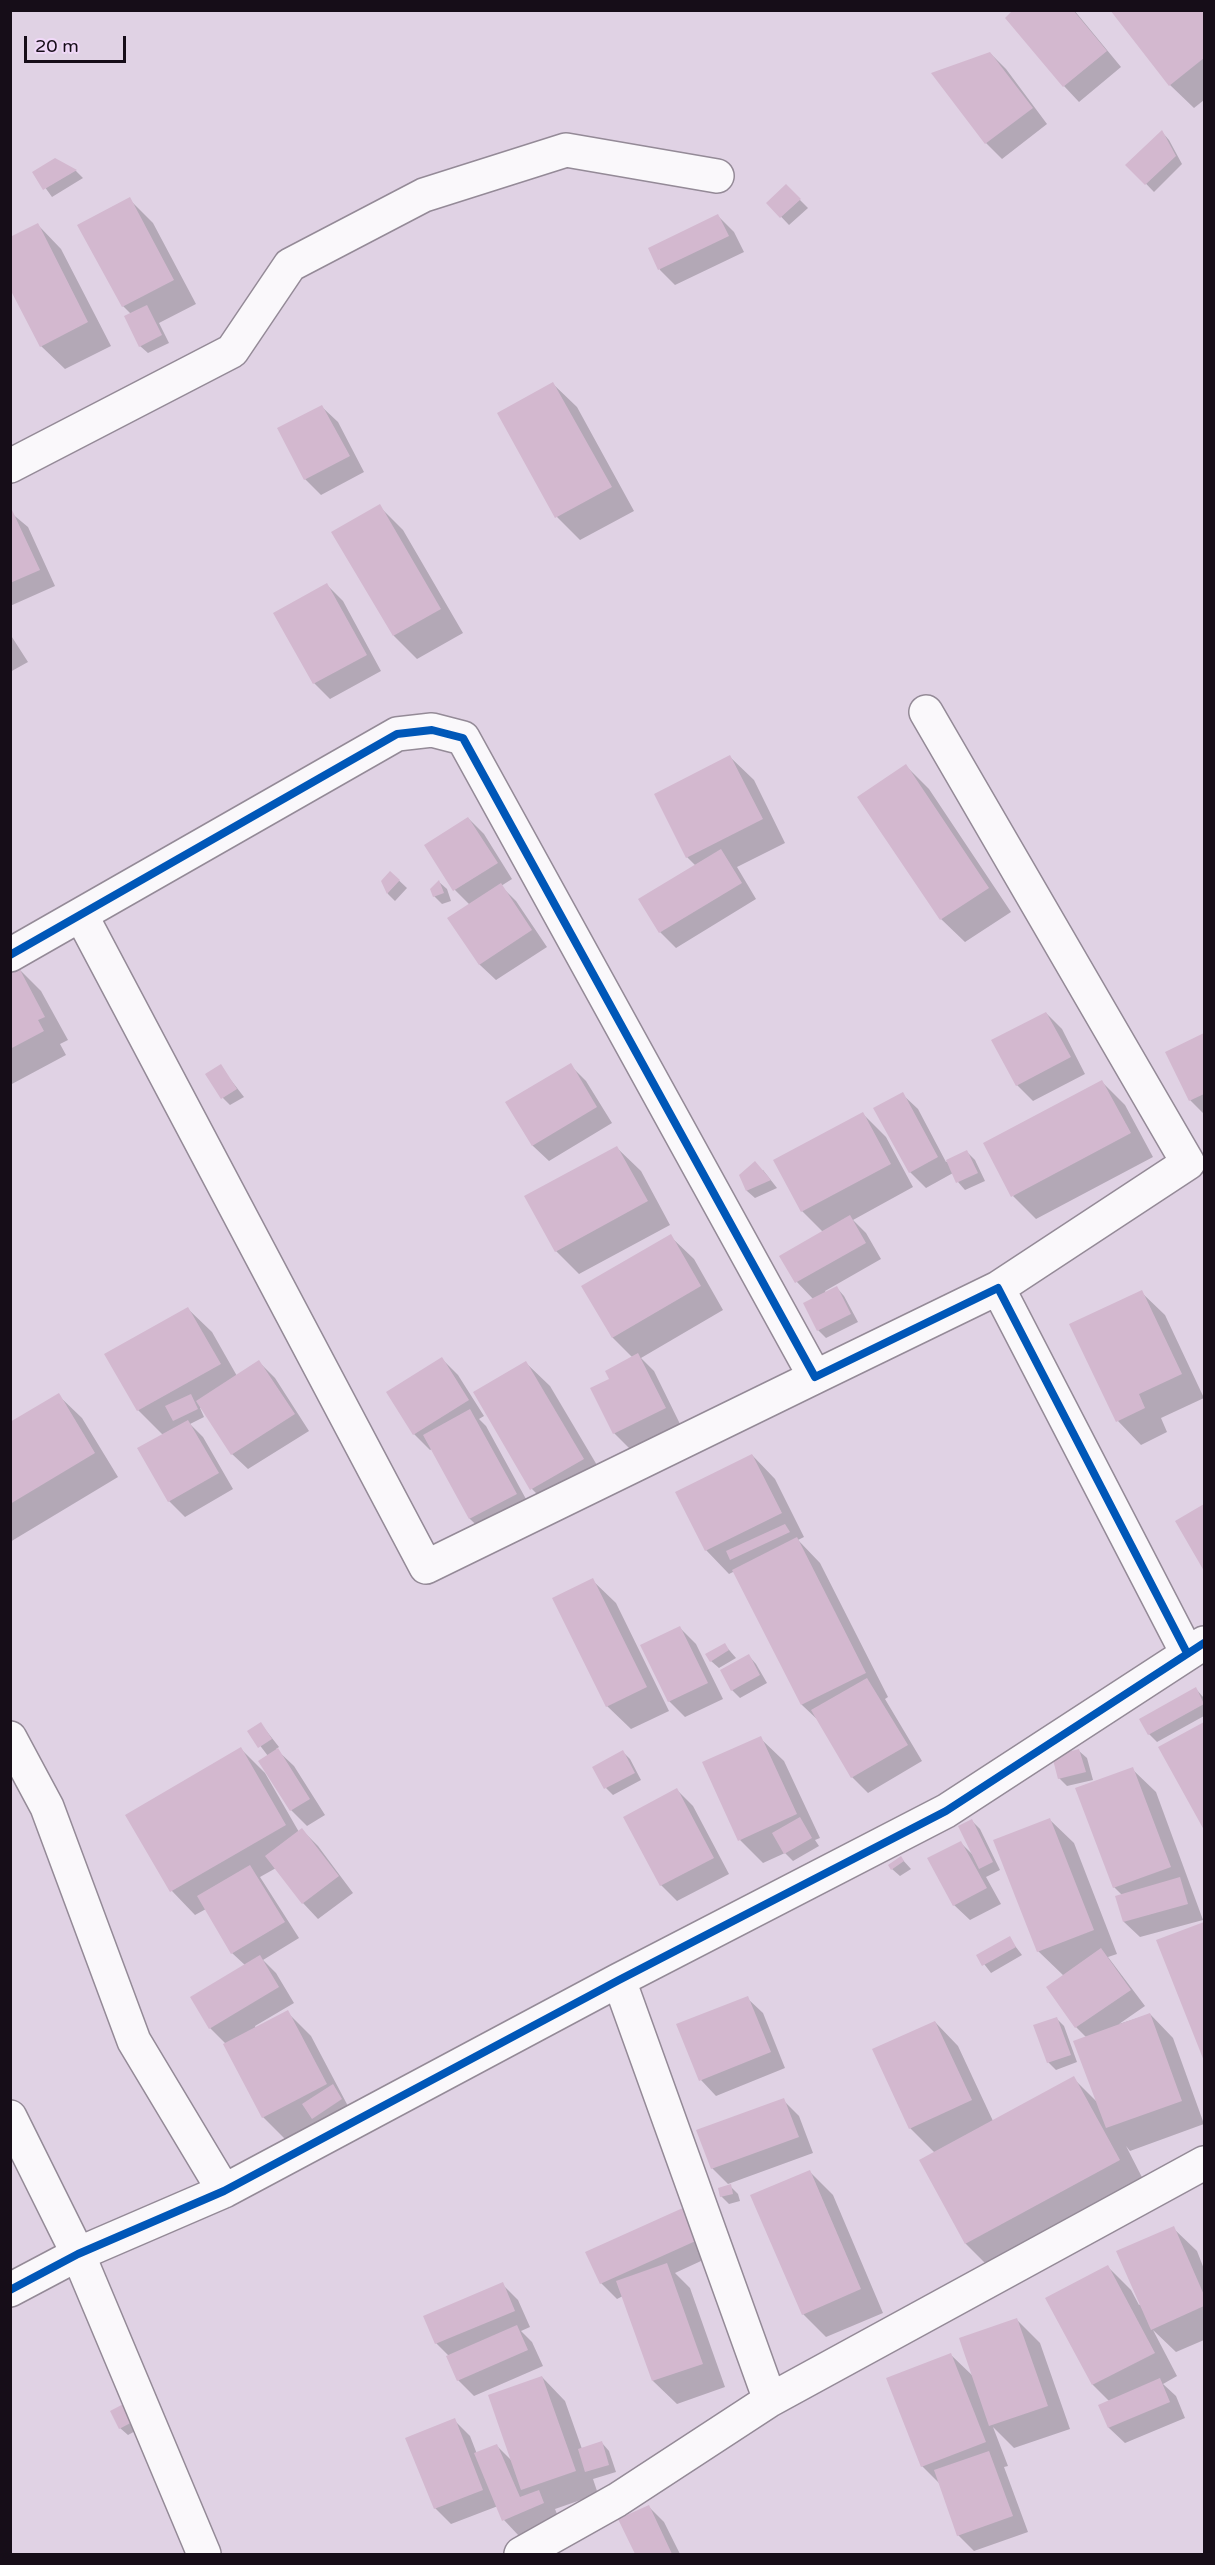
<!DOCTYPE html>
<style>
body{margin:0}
#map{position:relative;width:1215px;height:2565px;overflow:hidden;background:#e0d2e4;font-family:"Varela Round",sans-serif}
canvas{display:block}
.frame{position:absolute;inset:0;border:12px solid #160d18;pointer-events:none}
.scale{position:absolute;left:24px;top:36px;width:102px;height:27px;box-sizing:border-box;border:3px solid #160d18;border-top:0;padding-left:8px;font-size:18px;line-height:21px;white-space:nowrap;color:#160d18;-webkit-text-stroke:4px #f0d8f8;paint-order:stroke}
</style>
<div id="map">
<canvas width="1215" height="2565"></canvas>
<div class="frame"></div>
<div class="scale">20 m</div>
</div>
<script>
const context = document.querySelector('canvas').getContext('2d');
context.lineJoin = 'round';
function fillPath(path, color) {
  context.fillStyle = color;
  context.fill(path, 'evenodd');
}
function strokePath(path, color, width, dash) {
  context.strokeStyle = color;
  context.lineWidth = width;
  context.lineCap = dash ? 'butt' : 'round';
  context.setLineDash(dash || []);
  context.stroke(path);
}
fillPath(new Path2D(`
 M1016,10H1074L1121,67L1079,102L1064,86Z
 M1112,10H1204V100L1194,108L1170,85Z
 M990,53L1006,69L1047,124L1002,159L986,143Z
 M1162,132L1169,140L1182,164L1154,192L1128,165Z
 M55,160L76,171L83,178L52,197L34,172Z
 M786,186L808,208L789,225L768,203Z
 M129,199L153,223L196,304L159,323L169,343L148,353L140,346L131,314L123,306L79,225Z
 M718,216L734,232L744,252L675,285L660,270L650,249Z
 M38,225L61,249L111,346L65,369L41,346Z
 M553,384L577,407L634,511L580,540L557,517Z
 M322,407L338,422L364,472L321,495L305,479Z
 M379,506L403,530L463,633L417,659L394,636Z
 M10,512L28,527L55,586L10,606Z
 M327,585L343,601L381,671L330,699L314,683Z
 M10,634L28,662L10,672Z
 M730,757L754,780L785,843L737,867L756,899L676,948L660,932L696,866L687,857Z
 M906,766L929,789L1011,912L965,942L941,919Z
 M468,818L484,834L512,879L501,886L516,901L547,947L496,980L480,965L449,919L470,905L455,890L426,845Z
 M391,873L407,888L395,901L388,894L383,881Z
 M439,882L447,889L451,901L442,904L434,896Z
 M17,967L41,991L68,1040L60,1044L66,1055L10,1085V971Z
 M1046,1013L1062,1029L1085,1074L1033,1101L1017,1085Z
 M1204,1034V1114L1190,1100L1167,1053Z
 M570,1065L586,1081L612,1123L549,1161L533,1146L507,1103Z
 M220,1066L244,1097L230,1105L223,1098Z
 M1101,1081L1125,1105L1153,1157L1036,1219L1013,1196Z
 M902,1094L918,1109L946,1162L967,1152L975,1160L985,1181L965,1190L958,1182L953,1173L926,1188L910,1172Z
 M863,1114L886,1137L913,1187L853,1220L866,1233L881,1259L825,1291L826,1293L837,1288L844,1296L858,1322L826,1338L818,1330L814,1300L797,1282L782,1256L823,1232L802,1211Z
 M617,1148L641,1171L670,1225L579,1274L556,1251Z
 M763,1170L777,1188L755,1198L747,1191L740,1175Z
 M670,1236L694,1259L723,1310L641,1358L654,1371L680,1424L630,1449L614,1433L611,1380L633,1358L613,1338L583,1287Z
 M1141,1292L1165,1315L1204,1398L1161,1418L1167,1432L1141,1445L1118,1421Z
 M188,1309L212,1332L237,1376L259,1362L275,1378L309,1431L248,1469L232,1454L202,1407L200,1408L204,1417L190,1424L203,1437L233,1489L185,1517L169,1501L163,1435L138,1410Z
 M442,1359L458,1375L484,1416L479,1419L486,1426L532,1510L486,1534L470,1519L432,1449L430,1450L414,1434Z
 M526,1363L550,1386L607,1482L555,1512L532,1489Z
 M58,1395L82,1418L118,1477L10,1542V1424Z
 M752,1455L775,1479L804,1537L798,1540L820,1563L888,1697L885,1699L922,1761L868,1793L852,1777L820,1722L802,1705L735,1571L729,1574L706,1550Z
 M1204,1505V1568L1177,1522Z
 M592,1580L616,1603L669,1711L631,1729L607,1706Z
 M680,1628L696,1644L723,1699L685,1717L669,1701Z
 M724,1644L736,1658L719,1668L711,1661Z
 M749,1656L756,1664L767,1683L740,1698L732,1690L722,1671Z
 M1196,1689L1204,1698V1716L1157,1742L1149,1734Z
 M261,1724L279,1747L276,1749L294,1766L325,1815L307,1826L291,1810L260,1761L268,1756L249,1731Z
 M1204,1724V1827L1160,1748Z
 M760,1738L784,1761L820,1838L815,1840L819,1846L793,1861L785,1853L763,1863L740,1840Z
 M241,1749L265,1773L299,1832L302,1830L318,1846L353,1893L318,1919L303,1903L276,1868L260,1877L299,1938L263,1960L276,1973L294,2003L255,2026L256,2029L287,2012L311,2036L349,2108L287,2141L263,2117L226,2044L210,2028L246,1966L232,1953L206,1909L195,1915L172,1891L127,1815Z
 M1079,1751L1087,1758L1093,1780L1067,1786L1059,1778Z
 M623,1752L630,1759L641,1780L613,1795L606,1788Z
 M1132,1769L1156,1792L1203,1920L1140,1937L1124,1922L1122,1895L1114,1887Z
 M677,1790L693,1806L729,1874L677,1901L661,1885Z
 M1050,1820L1074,1843L1117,1954L1108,1957L1145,2006L1119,2024L1150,2014L1173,2038L1204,2124L1130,2151L1126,2146L1149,2191L996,2274L966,2244L921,2161L935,2153L910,2128L935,2022L958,2046L993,2121L1073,2078L1097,2102L1086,2037L1076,2027L1064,1976L1038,1951Z
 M972,1821L980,1829L1000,1870L986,1877L1001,1904L970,1920L954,1905L960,1842L974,1856Z
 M901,1858L911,1869L900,1876L892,1869Z
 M1204,1923V2058L1158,1941Z
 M1009,1938L1022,1955L991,1973L978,1956Z
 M747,1998L763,2013L785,2068L716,2096L701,2080Z
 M1056,2018L1064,2026L1077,2062L1056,2070L1048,2062Z
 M783,2100L799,2116L813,2153L728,2184L712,2168Z
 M810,2172L833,2195L883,2313L826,2337L803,2314Z
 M730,2186L738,2194L740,2201L729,2204L721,2196Z
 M685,2209L714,2255L675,2273L690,2288L725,2387L677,2404L653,2381L623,2296L617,2299L601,2283Z
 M1173,2228L1197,2251L1204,2269V2340L1176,2352L1153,2330L1177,2376L1163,2384L1176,2396L1185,2418L1125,2443L1109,2428L1100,2406L1110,2402L1093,2385L1047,2299L1108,2267L1131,2290L1139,2305L1141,2304Z
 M502,2284L518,2300L530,2327L521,2331L532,2342L543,2366L474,2396L458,2380L449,2356L436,2343Z
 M1016,2319L1040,2343L1070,2429L1014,2448L993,2427L1008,2466L1004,2467L1028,2532L974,2551L958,2535L940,2484L922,2466L951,2355L975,2378Z
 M542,2377L565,2401L582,2449L602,2443L609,2451L616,2472L593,2479L598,2494L555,2509L559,2519L519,2536L504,2520L498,2506L451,2524L435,2508L454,2420L470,2436L477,2454L497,2446L513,2462Z
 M112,2412L148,2424L128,2435L120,2428Z
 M648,2506L664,2522L680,2554H637L620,2520Z`), '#0003');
fillPath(new Path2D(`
 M1013,10H1073L1107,51L1063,87L1005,18Z
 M1110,10H1204V58L1169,86Z
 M990,52L1033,108L985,144L931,73Z
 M1162,130L1176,156L1145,185L1125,165Z
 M55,158L77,170L43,190L32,172Z
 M786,184L801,199L780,218L766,203Z
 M130,197L174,280L122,307L77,225Z
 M718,214L729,236L658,270L648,248Z
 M38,223L88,322L40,347L10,289V237Z
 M147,305L162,335L139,347L124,316Z
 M553,382L612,487L555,518L497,413Z
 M322,405L350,456L304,480L277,428Z
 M380,504L441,609L393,636L331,532Z
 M12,510L40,570L10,583V511Z
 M327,583L367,655L313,684L273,613Z
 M730,755L763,819L686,858L654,794Z
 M906,764L989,888L940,920L857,797Z
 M468,817L498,863L453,891L424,845Z
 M721,849L742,883L659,933L638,899Z
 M390,871L400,880L387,894L381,881Z
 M439,880L444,893L433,897L430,889Z
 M501,883L532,930L479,965L447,918Z
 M18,966L45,1017L38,1020L44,1031L10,1049V969Z
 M1046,1012L1071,1057L1016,1086L991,1040Z
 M1204,1033V1094L1189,1101L1165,1052Z
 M571,1063L597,1107L532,1146L505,1102Z
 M221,1064L237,1089L221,1099L205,1074Z
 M1102,1080L1131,1133L1011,1197L983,1143Z
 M903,1092L938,1157L909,1173L873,1108Z
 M863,1112L891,1164L801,1212L773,1160Z
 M617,1146L648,1201L555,1252L524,1196Z
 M967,1150L978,1173L956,1183L946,1160Z
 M755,1161L771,1180L746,1191L739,1175Z
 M850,1215L866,1243L795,1283L779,1256Z
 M671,1234L701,1286L612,1338L581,1286Z
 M837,1286L851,1314L817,1331L803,1303Z
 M1142,1290L1182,1374L1139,1394L1145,1408L1116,1422L1069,1324Z
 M188,1307L221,1364L137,1411L104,1354Z
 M638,1353L666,1408L613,1434L590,1388L609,1379L605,1371Z
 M442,1357L469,1400L413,1435L386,1392Z
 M259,1360L295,1414L231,1455L196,1401Z
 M526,1361L584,1459L530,1490L473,1392Z
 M59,1393L95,1453L10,1504V1422Z
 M191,1394L198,1409L173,1421L165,1406Z
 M470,1409L517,1494L469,1519L423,1435Z
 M188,1420L219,1473L168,1502L137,1448Z
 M752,1454L782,1513L705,1551L675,1492Z
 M1204,1504V1571L1175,1521Z
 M785,1524L790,1532L730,1560L726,1551Z
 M797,1537L866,1673L801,1705L732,1570Z
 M593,1578L647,1687L606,1707L552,1598Z
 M680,1626L708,1683L668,1702L640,1645Z
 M725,1643L729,1650L710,1662L705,1654Z
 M749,1654L760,1675L731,1691L720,1670Z
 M867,1678L908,1745L851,1778L811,1710Z
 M1196,1687L1204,1704L1148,1735L1139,1719Z
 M261,1722L272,1739L258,1748L247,1731Z
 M1204,1722V1830L1158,1747Z
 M761,1736L797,1814L738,1841L702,1762Z
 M241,1747L286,1825L170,1892L125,1815Z
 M278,1748L310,1799L290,1811L258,1761Z
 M1079,1749L1086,1772L1058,1779L1052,1756Z
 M623,1750L635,1773L604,1789L592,1767Z
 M1133,1767L1171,1867L1113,1888L1075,1788Z
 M677,1788L714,1858L660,1886L623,1817Z
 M800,1817L812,1838L784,1854L772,1833Z
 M1050,1818L1094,1930L1037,1952L993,1840Z
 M972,1819L993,1862L979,1869L958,1826Z
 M302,1828L339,1876L302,1904L265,1856Z
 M961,1841L987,1888L953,1906L927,1858Z
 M901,1856L904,1861L891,1870L888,1865Z
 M250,1865L285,1922L231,1954L197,1896Z
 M1180,1877L1188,1904L1123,1922L1115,1896Z
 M1204,1922V2061L1156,1940Z
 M1010,1936L1016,1947L982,1966L976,1955Z
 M1101,1948L1131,1990L1075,2028L1046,1987Z
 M260,1955L279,1987L209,2029L190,1997Z
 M748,1996L771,2052L699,2081L676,2024Z
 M288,2010L327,2084L262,2118L223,2044Z
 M1150,2013L1182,2101L1106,2128L1073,2041Z
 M1057,2017L1071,2055L1047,2063L1033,2025Z
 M935,2021L972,2100L909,2129L872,2049Z
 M1074,2076L1120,2160L965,2244L919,2160Z
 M333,2084L342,2099L312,2119L302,2104Z
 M784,2098L799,2137L711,2169L696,2130Z
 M810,2170L861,2289L802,2315L750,2195Z
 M731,2184L733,2194L720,2197L718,2188Z
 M685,2207L700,2239L600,2284L585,2252Z
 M1174,2226L1204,2295V2306L1151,2330L1116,2251Z
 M667,2263L703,2364L652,2381L616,2281Z
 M1108,2265L1155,2353L1092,2385L1045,2298Z
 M503,2282L515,2311L435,2344L423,2316Z
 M1017,2318L1048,2406L989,2426L959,2338Z
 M517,2325L528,2350L457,2381L446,2356Z
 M951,2353L986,2442L921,2467L886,2378Z
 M542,2376L576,2471L521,2490L488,2395Z
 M1160,2378L1170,2402L1108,2428L1098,2405Z
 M133,2399L142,2417L119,2429L110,2411Z
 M455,2418L483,2490L434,2509L405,2438Z
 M602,2441L609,2465L585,2472L578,2449Z
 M497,2444L520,2497L539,2490L544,2503L502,2521L474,2453Z
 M989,2451L1013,2516L957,2536L934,2470Z
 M649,2505L672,2554H635L618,2519Z`), '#d3b8cf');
const minor = new Path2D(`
 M10,466L232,351L290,265L424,195L566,150L717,176
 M926,712L1188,1163L998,1288
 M81,915L426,1567L815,1377
 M10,955L397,734L432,730L463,738L815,1377L998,1288L1187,1653
 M10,1738L47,1807L134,2041L224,2191
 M619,1980L770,2400
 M10,2117L78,2254L204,2554
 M10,2290L78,2254L224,2191L619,1980L946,1811L1204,1643
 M521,2554L617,2500L770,2400L1204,2163`);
strokePath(minor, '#948a97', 36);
strokePath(minor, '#faf8fb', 33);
strokePath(new Path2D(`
 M10,955L397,734L432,730L463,738L815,1377L998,1288L1187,1653
 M10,2290L78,2254L224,2191L619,1980L946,1811L1204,1643`), '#0057b8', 8);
</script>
